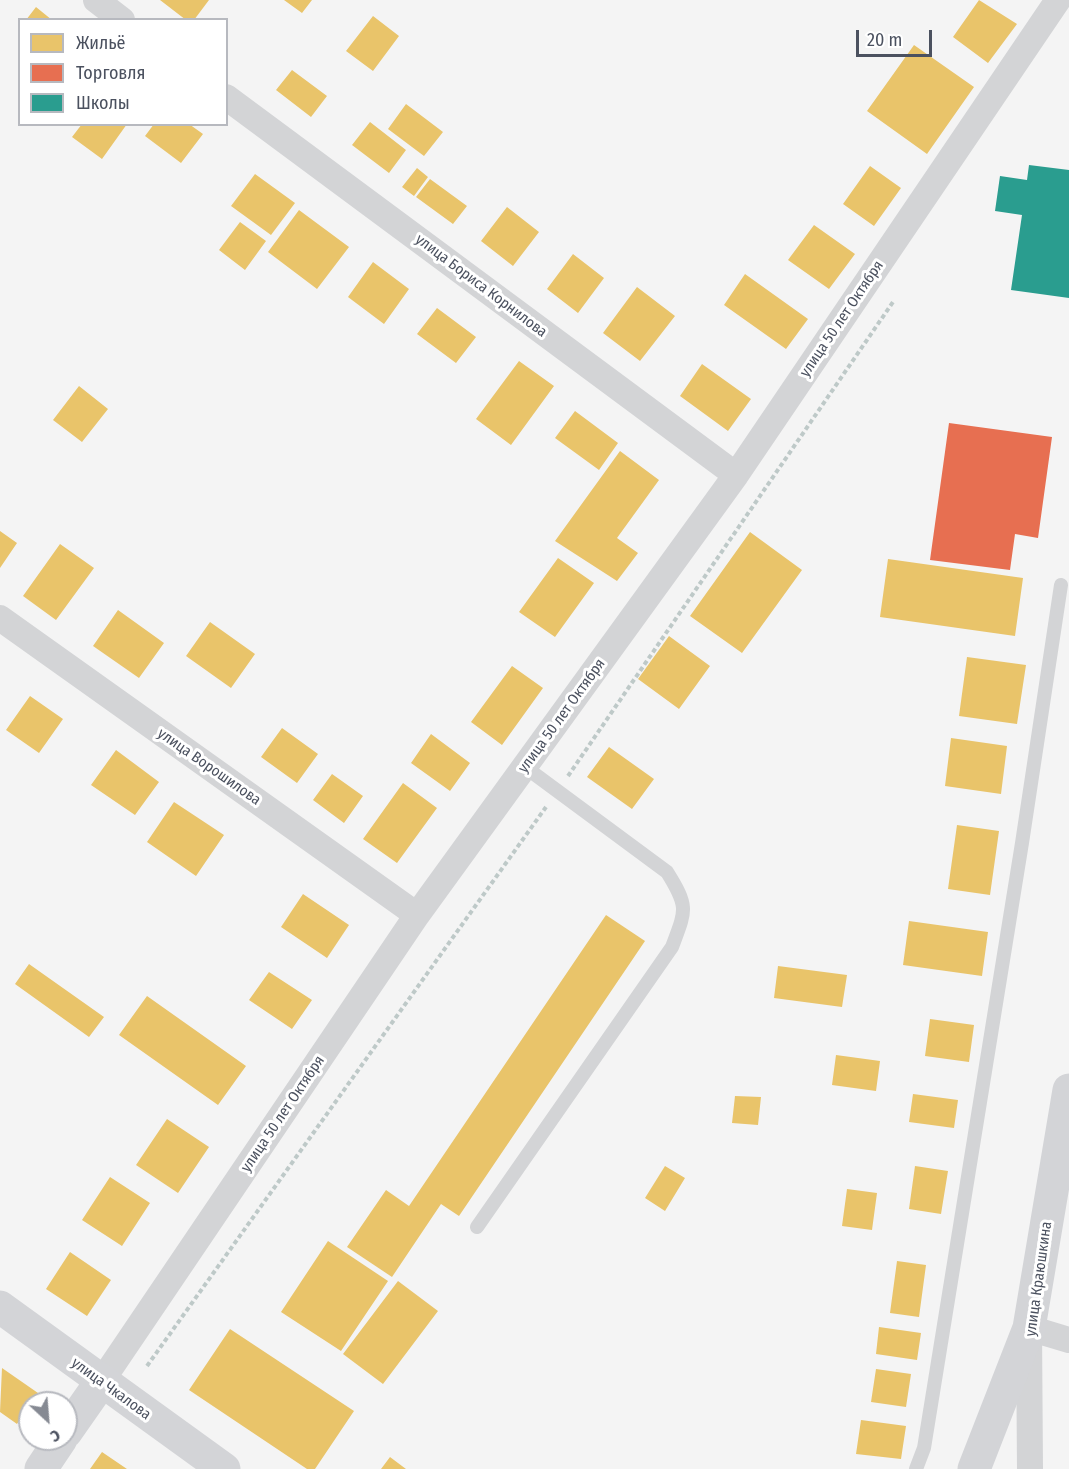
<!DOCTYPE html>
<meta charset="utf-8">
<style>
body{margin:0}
#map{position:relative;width:1069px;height:1469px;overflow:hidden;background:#f4f4f4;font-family:"Fira Sans Condensed",sans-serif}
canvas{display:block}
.legend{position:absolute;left:18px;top:18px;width:210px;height:108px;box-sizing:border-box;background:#fff;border:2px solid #b7b9bf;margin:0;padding:8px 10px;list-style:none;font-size:18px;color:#4b515f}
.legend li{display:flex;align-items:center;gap:12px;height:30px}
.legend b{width:30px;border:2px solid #b7b9bf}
.north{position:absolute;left:18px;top:1391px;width:60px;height:60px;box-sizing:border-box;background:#fff;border:2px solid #b7b9bf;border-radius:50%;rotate:154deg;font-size:16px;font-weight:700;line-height:24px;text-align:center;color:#4b515f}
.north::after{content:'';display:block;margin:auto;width:21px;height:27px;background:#868a93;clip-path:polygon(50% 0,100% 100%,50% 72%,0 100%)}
.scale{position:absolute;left:856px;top:30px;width:76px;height:27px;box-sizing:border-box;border:3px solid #4b515f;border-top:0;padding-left:8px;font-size:18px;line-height:21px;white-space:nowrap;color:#4b515f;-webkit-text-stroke:4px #fff;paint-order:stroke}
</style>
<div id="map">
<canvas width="1069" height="1469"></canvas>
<ul class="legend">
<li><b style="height:16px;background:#e9c46a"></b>Жильё</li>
<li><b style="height:16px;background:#e76f51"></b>Торговля</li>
<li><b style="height:16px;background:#2a9d8f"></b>Школы</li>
</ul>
<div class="north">С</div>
<div class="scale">20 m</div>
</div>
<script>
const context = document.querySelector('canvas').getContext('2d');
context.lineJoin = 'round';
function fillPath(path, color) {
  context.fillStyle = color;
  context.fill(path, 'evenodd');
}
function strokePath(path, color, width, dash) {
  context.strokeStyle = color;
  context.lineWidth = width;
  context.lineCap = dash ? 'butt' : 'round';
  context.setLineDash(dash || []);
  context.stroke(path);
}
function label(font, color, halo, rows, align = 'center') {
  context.font = font + ' "Fira Sans Condensed",sans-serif';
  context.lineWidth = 6;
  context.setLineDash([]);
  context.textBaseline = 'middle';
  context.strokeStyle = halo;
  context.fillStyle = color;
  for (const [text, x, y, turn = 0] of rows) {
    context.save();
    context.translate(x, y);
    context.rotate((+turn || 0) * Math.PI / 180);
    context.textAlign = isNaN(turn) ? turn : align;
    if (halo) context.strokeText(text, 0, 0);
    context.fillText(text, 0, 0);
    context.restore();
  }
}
fillPath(new Path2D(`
 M160,0H209L194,20H186Z
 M284,0H312L302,13Z
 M979,0L1017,24L988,63L953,37Z
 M36,7L52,20H26Z
 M373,16L399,36L373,71L346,51Z
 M914,45L974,87L927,154L867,111Z
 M292,70L327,96L311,117L276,90Z
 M406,104L443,132L424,156L388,129Z
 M370,122L406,150L389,173L352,145Z
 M82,124H127L102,159L72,137Z
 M154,124H189L203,134L181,163L145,136Z
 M870,166L901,188L874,226L843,204Z
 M417,168L428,177L414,196L402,187Z
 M255,174L295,203L271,235L231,206Z
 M430,179L467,206L453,224L416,197Z
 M507,207L539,232L513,266L481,241Z
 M299,210L349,247L317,289L268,252Z
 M240,222L266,241L245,270L219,250Z
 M814,225L855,254L829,289L788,260Z
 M573,254L604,278L578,313L547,289Z
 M373,262L409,289L384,324L348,297Z
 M745,274L808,319L786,349L724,305Z
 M637,287L675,316L640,361L603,333Z
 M437,308L476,337L456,363L417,334Z
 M519,361L554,386L511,445L476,419Z
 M702,364L751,399L728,431L680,396Z
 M79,386L108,409L82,442L53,420Z
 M575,411L618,443L599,470L555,438Z
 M620,451L659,480L617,538L638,553L617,581L555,541Z
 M0,531L17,543L0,568Z
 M750,532L802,570L742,653L690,616Z
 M60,544L94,568L56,620L23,596Z
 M558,558L594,583L555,637L519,612Z
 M888,559L1023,578L1015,636L880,617Z
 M118,610L164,643L139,678L93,646Z
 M210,622L255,654L231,688L186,656Z
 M669,636L710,666L679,709L638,679Z
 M967,657L1026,665L1017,724L959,716Z
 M512,666L543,688L502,745L471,722Z
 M30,696L63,719L39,753L6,730Z
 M282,728L318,754L297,783L261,757Z
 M431,734L470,763L450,791L411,763Z
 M951,738L1007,746L1001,794L945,786Z
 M609,747L654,779L632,809L587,777Z
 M116,750L159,782L135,815L91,785Z
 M332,774L363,796L344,823L313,800Z
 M403,783L437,808L397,863L363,839Z
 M174,802L224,835L196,876L147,842Z
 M957,825L999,831L990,895L948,889Z
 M303,894L349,925L327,958L281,927Z
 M606,915L645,941L459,1216L441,1204L392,1277L347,1247L386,1190L409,1206Z
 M909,921L988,932L982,976L903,965Z
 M29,964L104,1017L89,1037L15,984Z
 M778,966L847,975L842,1007L774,998Z
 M269,972L312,1000L292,1029L249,1000Z
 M147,996L246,1066L218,1105L119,1035Z
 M930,1019L974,1025L969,1062L925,1056Z
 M836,1055L880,1061L876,1091L832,1085Z
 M913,1094L958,1100L954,1128L909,1122Z
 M735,1096L761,1097L758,1125L732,1123Z
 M167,1119L209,1147L178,1193L136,1165Z
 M665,1166L685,1178L665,1211L645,1198Z
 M915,1166L948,1171L941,1214L909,1209Z
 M110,1177L150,1203L122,1246L82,1220Z
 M847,1189L877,1193L872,1230L842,1226Z
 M328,1241L388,1281L341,1351L281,1312Z
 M70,1252L111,1280L87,1316L46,1289Z
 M897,1261L926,1265L919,1317L890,1313Z
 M398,1281L438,1311L383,1384L343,1354Z
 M879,1327L921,1333L917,1360L876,1354Z
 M230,1329L354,1411L315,1469H307L189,1390Z
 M2,1368L38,1393L17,1424L0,1412Z
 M876,1369L911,1374L906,1407L871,1402Z
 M861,1420L906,1426L901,1459L856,1454Z
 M102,1452L127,1469H90Z
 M390,1457L406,1469H381Z`), '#e9c46a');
fillPath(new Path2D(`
 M949,423L1052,437L1038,538L1015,534L1010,570L930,560Z`), '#e76f51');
fillPath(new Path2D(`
 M1029,165L1069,170V298L1011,290L1022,215L995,211L1000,176L1027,180Z`), '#2a9d8f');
strokePath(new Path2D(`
 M568,776L893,302
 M147,1366L546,807`), '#bec9c8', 4, [4.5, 3]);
strokePath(new Path2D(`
 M477,1227L672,947C686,910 689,907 667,872L525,767
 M916,1469L924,1448L1022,843L1061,585`), '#d3d4d6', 14);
strokePath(new Path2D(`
 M96,0L122,20
 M226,97L736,475
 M0,618L417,915
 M101,1382L417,915L736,475L1058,0
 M1030,1469L1029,1328L1069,1340`), '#d3d4d6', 26);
strokePath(new Path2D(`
 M0,1307L224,1469
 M66,1432L101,1382
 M41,1469L61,1439
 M974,1469L1029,1328L1069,1090`), '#d3d4d7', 33);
label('15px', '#4b515f', '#fff', [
 ["улица Бориса Корнилова",481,286,37],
 ["улица 50 лет Октября",842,319,-56],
 ["улица 50 лет Октября",562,716,-54],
 ["улица Ворошилова",209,767,35],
 ["улица 50 лет Октября",283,1114,-56],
 ["улица Краюшкина",1039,1279,-82],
 ["улица Чкалова",111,1389,36]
]);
</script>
